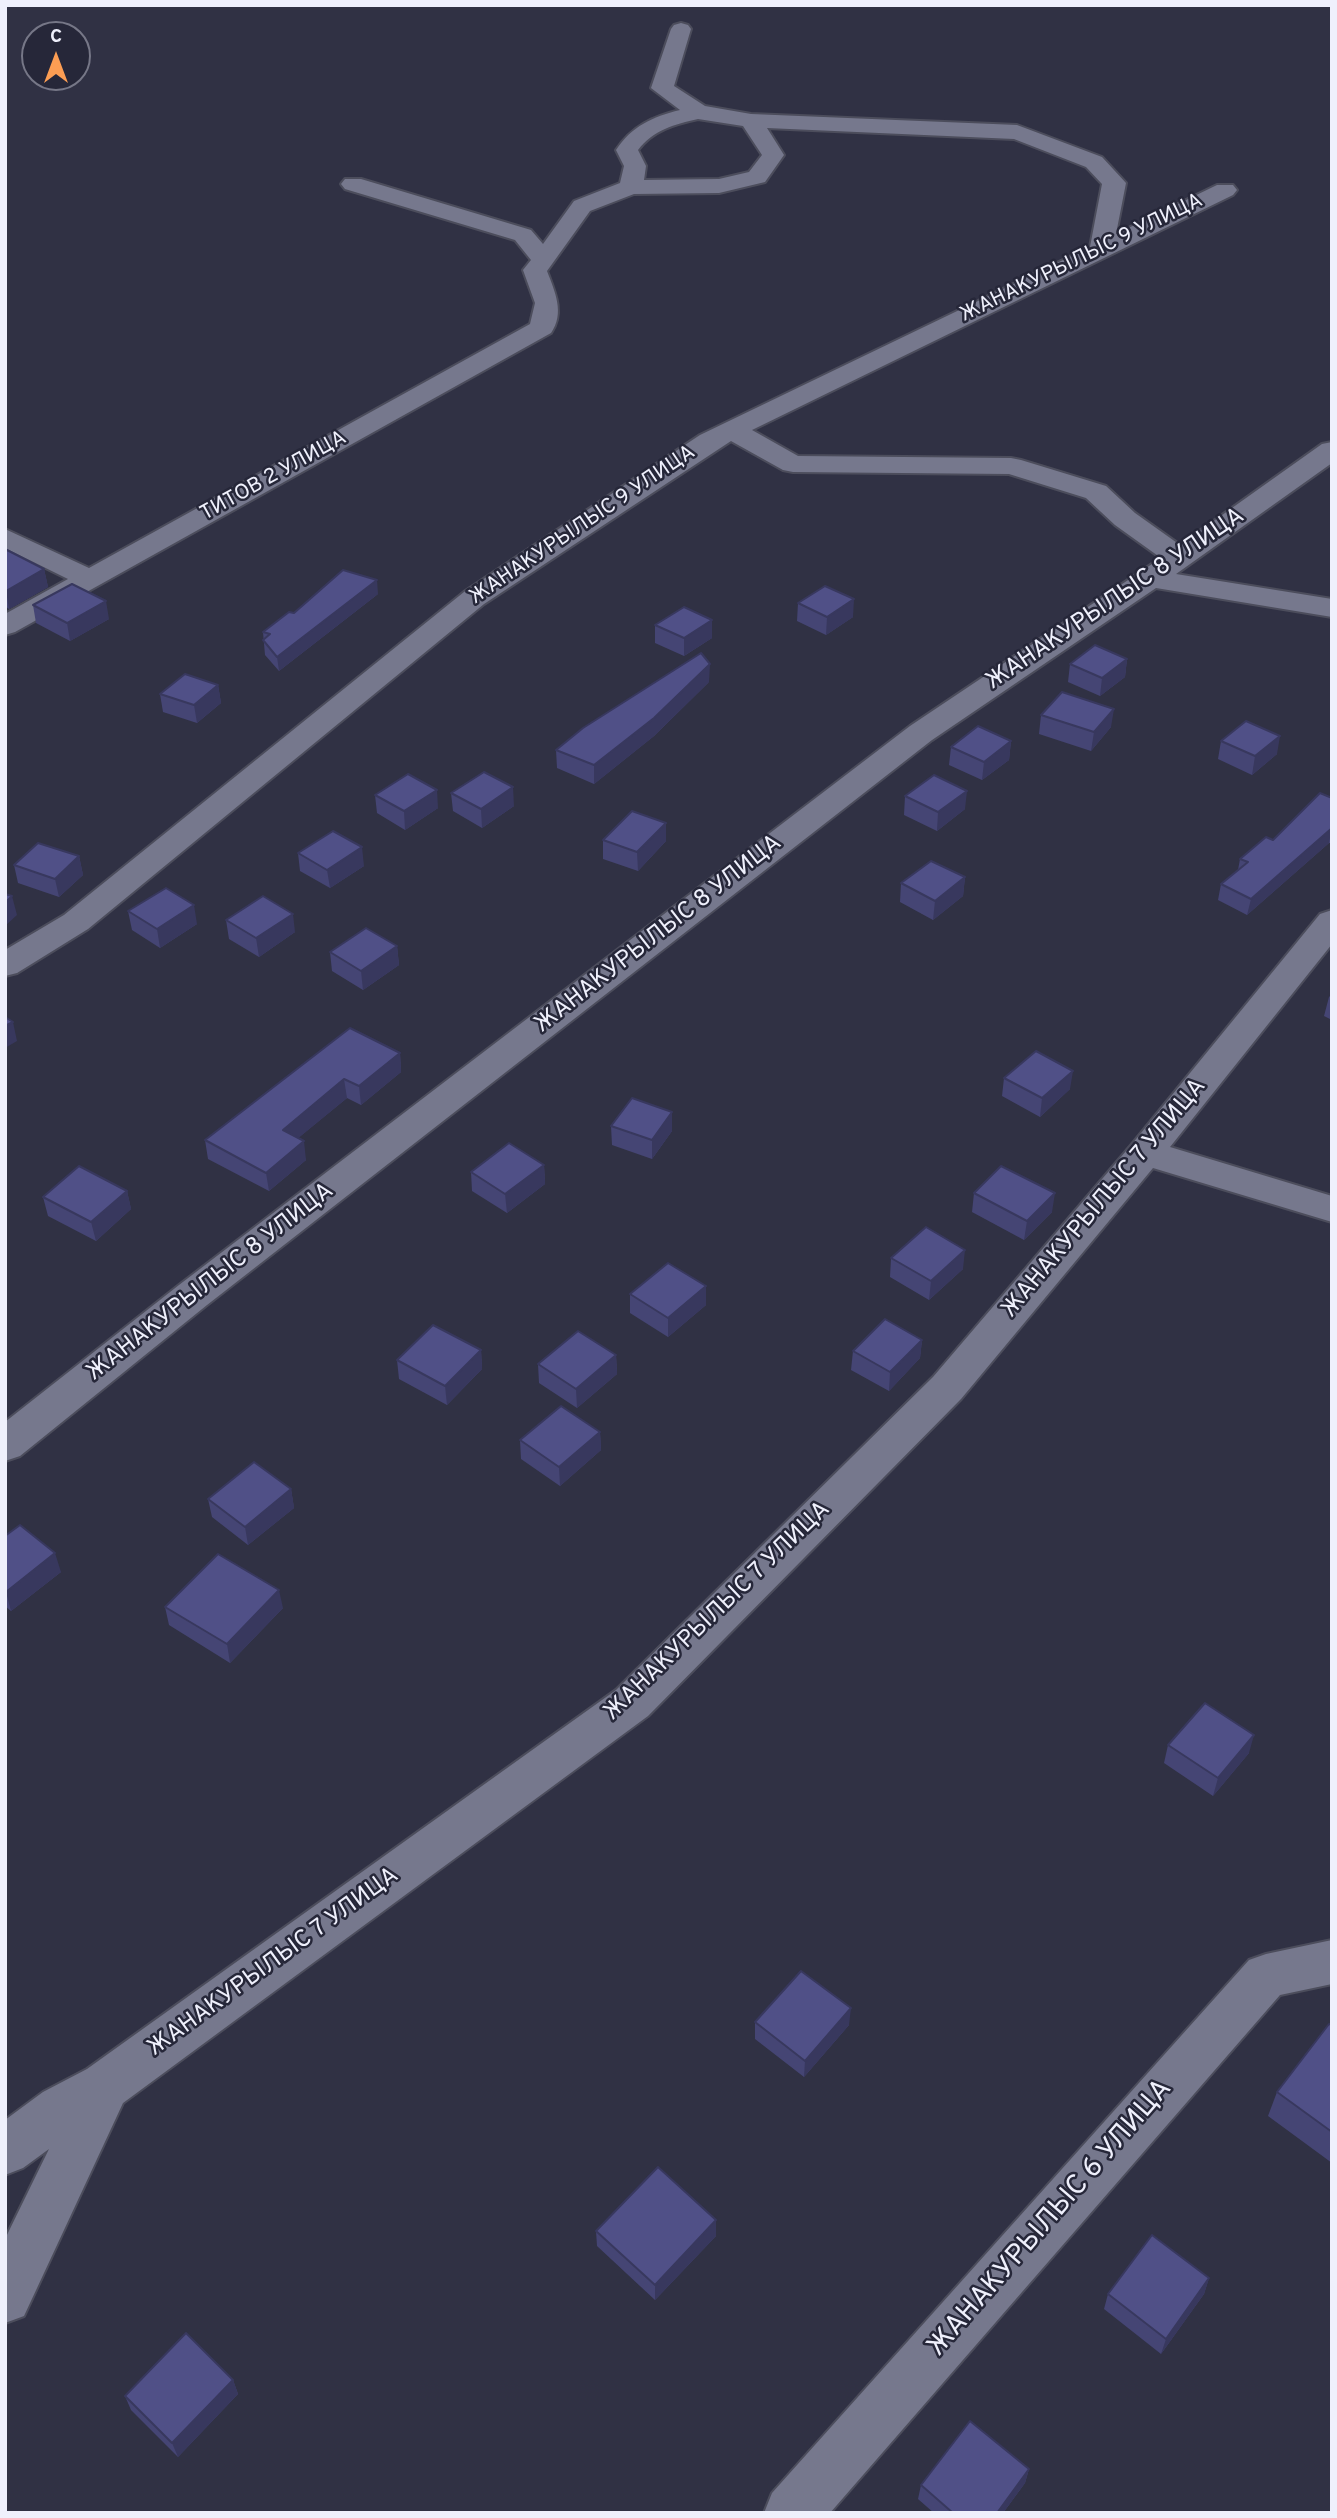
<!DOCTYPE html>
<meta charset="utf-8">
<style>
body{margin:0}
#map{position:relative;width:1337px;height:2518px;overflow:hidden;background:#303144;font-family:Overpass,sans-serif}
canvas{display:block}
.frame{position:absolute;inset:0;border:7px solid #eff0fc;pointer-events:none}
.north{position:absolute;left:21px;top:21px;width:70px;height:70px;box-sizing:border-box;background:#262739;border:2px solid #767787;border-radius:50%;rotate:0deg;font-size:19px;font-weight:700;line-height:28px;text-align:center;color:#eff0fc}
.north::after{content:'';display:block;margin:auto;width:24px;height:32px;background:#fc9d53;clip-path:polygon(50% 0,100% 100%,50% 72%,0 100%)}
</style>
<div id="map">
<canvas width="1337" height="2518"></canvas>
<div class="frame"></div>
<div class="north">С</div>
</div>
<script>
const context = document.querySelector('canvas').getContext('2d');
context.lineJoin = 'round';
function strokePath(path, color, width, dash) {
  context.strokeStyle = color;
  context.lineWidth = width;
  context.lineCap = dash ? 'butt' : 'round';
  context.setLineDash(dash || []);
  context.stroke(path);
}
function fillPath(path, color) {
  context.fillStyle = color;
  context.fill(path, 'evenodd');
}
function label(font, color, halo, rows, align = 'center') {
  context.font = font + ' Overpass,sans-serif';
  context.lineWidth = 5;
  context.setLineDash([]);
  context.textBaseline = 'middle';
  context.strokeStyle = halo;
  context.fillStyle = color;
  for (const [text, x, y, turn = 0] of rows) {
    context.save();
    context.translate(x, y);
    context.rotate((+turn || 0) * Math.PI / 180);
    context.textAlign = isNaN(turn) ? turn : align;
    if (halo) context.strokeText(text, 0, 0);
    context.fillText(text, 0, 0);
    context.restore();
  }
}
const minor = new Path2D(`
 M681,23L688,25L691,29L674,86L705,106L751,114L1017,125L1102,157L1126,183L1116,234L1217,185H1233L1237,190L1233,195L752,430L798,456L1011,458L1021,460L1106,486L1135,513L1180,545L1322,444L1332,442V463L1176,574L1332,599V617L1156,588L932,740L207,1305L20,1456L5,1461V1422L179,1285L910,726L1161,558L1115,525L1086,498L1009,474L793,472L783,470L731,441L484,604L88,929L17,973L5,976V950L64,915L464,592L700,435L1090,247L1102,184L1086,167L1014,139L767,128L784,155L765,182L719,193L634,194L590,211L547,271C555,292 565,313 551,333L15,632L5,635V614L68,579L5,548V529L89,568L530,324L535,303L523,270L531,260L515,240L345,189L341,184L345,179H361L531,230L543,244L574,201L620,183L624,166L616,150C632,126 652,117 680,110L651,88L671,29L674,25ZM698,119L743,126L762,155L749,172L719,179L644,180L646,166L638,150C653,130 675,124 698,119Z
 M1332,910V944L1170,1147L1332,1196V1222L1153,1168L961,1399L648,1716L123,2103L24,2316L5,2323V2239L49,2149L23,2168L5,2175V2120L43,2092L87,2069L616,1690L933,1377L1132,1144L1320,914Z
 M1332,1940V1984L1280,1995L830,2513H764L772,2493L1249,1960L1266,1954Z`);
strokePath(minor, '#4c4d5c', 4);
fillPath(minor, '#76788d');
fillPath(new Path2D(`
 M5,549L44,569L48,587L9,609L5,606Z
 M378,594L279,671L265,655L263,632L294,613Z
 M798,603L853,617L826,635L797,621Z
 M33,605L109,619L70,641L36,623Z
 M712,620V638L684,656L655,643V625Z
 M1127,659L1125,677L1100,696L1068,682L1070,664Z
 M709,682L654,736L594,784L557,768L556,750Z
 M218,685L221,703L197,723L163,712L160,694Z
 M1041,715L1111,727L1091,751L1039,734Z
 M1011,741L1009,760L982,780L949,765L951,747Z
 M1221,741L1277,754L1252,775L1218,759Z
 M451,793L514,806L482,828L453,811Z
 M375,795L438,808L405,830L377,813Z
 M905,796L965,809L937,831L904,815Z
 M1332,798V843H1329L1247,915L1218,900L1221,884L1238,870L1240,859L1273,840Z
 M603,840L666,841L638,871L603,859Z
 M298,853L364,866L330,888L300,871Z
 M79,856L83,875L59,897L18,883L14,865Z
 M965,877L963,896L933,920L900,902L901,883Z
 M128,911L197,924L160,948L132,930Z
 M226,920L295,932L259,957L229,939Z
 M397,946L399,965L363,990L332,971L330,952Z
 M1332,994V1020L1324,1016L1329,997Z
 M400,1053L401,1072L361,1105L347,1098L298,1138L306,1160L269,1191L208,1159L205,1140Z
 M1004,1078L1070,1089L1040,1117L1002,1096Z
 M672,1112V1131L652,1159L612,1145L611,1126Z
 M544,1165L545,1184L507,1213L472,1191L471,1172Z
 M127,1191L131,1209L96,1241L48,1216L43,1197Z
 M974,1193L1052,1212L1024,1240L972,1212Z
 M891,1258L963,1269L929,1300L890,1277Z
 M706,1286V1305L668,1337L630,1313V1294Z
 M922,1340L920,1358L889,1391L851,1370L853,1351Z
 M481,1350L482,1369L447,1405L399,1379L397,1360Z
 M616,1355L617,1374L577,1408L539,1383L538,1364Z
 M600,1432L601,1450L560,1486L521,1459L520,1440Z
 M291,1489L294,1508L248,1545L212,1517L208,1499Z
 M5,1536L61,1572L11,1611L5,1606Z
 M165,1607L283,1608L230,1663L169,1625Z
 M1168,1745L1249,1753L1213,1796L1164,1763Z
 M755,2022L849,2025L804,2077L755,2039Z
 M1332,2025V2163L1268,2116L1277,2092Z
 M596,2231L716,2236L655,2300L597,2246Z
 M1209,2278L1204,2294L1161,2354L1104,2309L1108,2294Z
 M233,2380L238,2394L178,2457L131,2410L125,2396Z
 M1029,2469L1025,2483L1003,2513H934L918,2499L921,2485Z`), '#454574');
fillPath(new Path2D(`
 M44,569L48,587L9,609L6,591Z
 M377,580L378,594L279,671L277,657Z
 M854,599L853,617L826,635L827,617Z
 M106,601L109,619L70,641L67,623Z
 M712,620V638L684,656V638Z
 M1127,659L1125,677L1100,696L1102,678Z
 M710,664L709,682L654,736L594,784V765Z
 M218,685L221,703L197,723L194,705Z
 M1114,709L1111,727L1091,751L1094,732Z
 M1280,736L1277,754L1252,775L1255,756Z
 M1011,741L1009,760L982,780L984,762Z
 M513,787L514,806L482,828L481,809Z
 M437,790L438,808L405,830L404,811Z
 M967,791L965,809L937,831L938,812Z
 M666,823V841L638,871L637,852Z
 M1332,828L1329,843L1247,915L1251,899Z
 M362,847L364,866L330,888L327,870Z
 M79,856L83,875L59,897L55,879Z
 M965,877L963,896L933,920L935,901Z
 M12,896L17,915L5,926V903Z
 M194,905L197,924L160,948L157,929Z
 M293,914L295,932L259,957L256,938Z
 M397,946L399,965L363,990L361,971Z
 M13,1022L17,1041L5,1048V1026Z
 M400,1053L401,1072L361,1105L359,1086Z
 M1073,1071L1070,1089L1040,1117L1042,1098Z
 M344,1079L347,1098L285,1149L283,1130Z
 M672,1112V1131L652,1159V1140Z
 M304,1141L306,1160L269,1191L266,1173Z
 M544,1165L545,1184L507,1213L505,1194Z
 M127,1191L131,1209L96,1241L91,1222Z
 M1055,1193L1052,1212L1024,1240L1027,1221Z
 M965,1250L963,1269L929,1300L931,1281Z
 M706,1286V1305L668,1337V1318Z
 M922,1340L920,1358L889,1391L890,1372Z
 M481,1350L482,1369L447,1405L445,1386Z
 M616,1355L617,1374L577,1408L576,1389Z
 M600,1432L601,1450L560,1486L559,1467Z
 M291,1489L294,1508L248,1545L245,1527Z
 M55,1553L61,1572L11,1611L6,1592Z
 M279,1590L283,1608L230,1663L227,1644Z
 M1254,1735L1249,1753L1213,1796L1218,1778Z
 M851,2008L849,2025L804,2077L805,2061Z
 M716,2220V2236L655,2300V2285Z
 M1209,2278L1204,2294L1161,2354L1166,2339Z
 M233,2380L238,2394L178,2457L172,2443Z
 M1029,2469L1025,2483L1003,2513H997Z`), '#38385e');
const building = new Path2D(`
 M5,549L44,569L6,591Z
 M343,570L377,580L277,657L263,640L270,634L263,632L289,612L294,613Z
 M72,584L106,601L67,623L33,605Z
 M825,586L854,599L827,617L798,603Z
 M684,607L712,620L684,638L655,625Z
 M1095,645L1127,659L1102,678L1070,664Z
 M701,653L710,664L654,718L594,765L556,750L583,728Z
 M185,674L218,685L194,705L160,694Z
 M1062,692L1114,709L1094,732L1041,715Z
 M1246,721L1280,736L1255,756L1221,741Z
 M978,726L1011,741L984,762L951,747Z
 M484,772L513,787L481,809L451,793Z
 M408,774L437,790L404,811L375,795Z
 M934,775L967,791L938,812L905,796Z
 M1320,793L1332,798V828L1251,899L1221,884L1248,862L1240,859L1266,837L1273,840Z
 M632,811L666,823L637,852L603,840Z
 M333,831L362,847L327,870L298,853Z
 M38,843L79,856L55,879L14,865Z
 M931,861L965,877L935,901L901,883Z
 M166,888L194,905L157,929L128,911Z
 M5,894L12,896L5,903Z
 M263,896L293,914L256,938L226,920Z
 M366,928L397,946L361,971L330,952Z
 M5,1017L13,1022L5,1026Z
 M350,1028L400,1053L359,1086L344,1079L283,1130L304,1141L266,1173L205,1140Z
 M1036,1051L1073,1071L1042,1098L1004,1078Z
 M632,1098L672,1112L652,1140L611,1126Z
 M509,1143L544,1165L505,1194L471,1172Z
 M79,1166L127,1191L91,1222L43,1197Z
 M1001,1166L1055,1193L1027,1221L974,1193Z
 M926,1227L965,1250L931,1281L891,1258Z
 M668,1263L706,1286L668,1318L630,1294Z
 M885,1319L922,1340L890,1372L853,1351Z
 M433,1325L481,1350L445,1386L397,1360Z
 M578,1331L616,1355L576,1389L538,1364Z
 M561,1406L600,1432L559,1467L520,1440Z
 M254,1462L291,1489L245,1527L208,1499Z
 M20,1525L55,1553L6,1592L5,1536Z
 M218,1554L279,1590L227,1644L165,1607Z
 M1205,1703L1254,1735L1218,1778L1168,1745Z
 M801,1971L851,2008L805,2061L755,2022Z
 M1329,2024L1332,2025V2132L1277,2092Z
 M658,2167L716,2220L655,2285L596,2231Z
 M1152,2235L1209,2278L1166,2339L1108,2294Z
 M186,2333L233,2380L172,2443L125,2396Z
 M970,2421L1029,2469L997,2513H953L921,2485Z`);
fillPath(building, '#505087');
strokePath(building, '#38385e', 2);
label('21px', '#eff0fc', '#262739', [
 ["ЖАНАКУРЫЛЫС 9 УЛИЦА",1082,259,-26],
 ["ТИТОВ 2 УЛИЦА",274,477,-29],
 ["ЖАНАКУРЫЛЫС 9 УЛИЦА",583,526,-34]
]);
label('24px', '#eff0fc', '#262739', [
 ["ЖАНАКУРЫЛЫС 8 УЛИЦА",1116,600,-34],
 ["ЖАНАКУРЫЛЫС 8 УЛИЦА",659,935,-38],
 ["ЖАНАКУРЫЛЫС 7 УЛИЦА",1105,1199,-50],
 ["ЖАНАКУРЫЛЫС 8 УЛИЦА",211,1283,-38],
 ["ЖАНАКУРЫЛЫС 7 УЛИЦА",718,1612,-44],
 ["ЖАНАКУРЫЛЫС 7 УЛИЦА",274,1963,-36]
]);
label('28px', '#eff0fc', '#262739', [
 ["ЖАНАКУРЫЛЫС 6 УЛИЦА",1051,2219,-49]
]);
</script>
